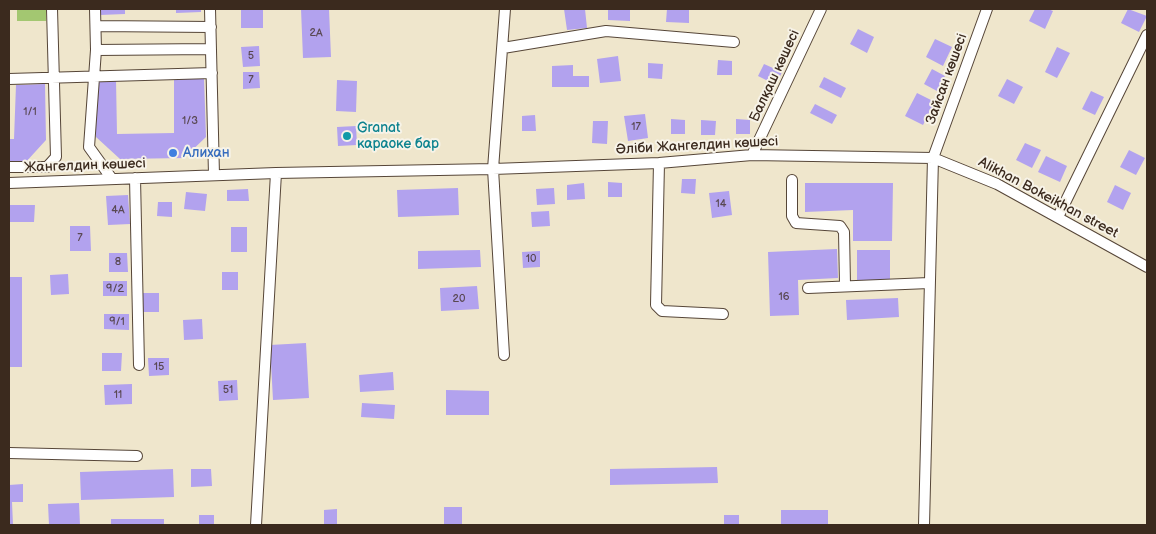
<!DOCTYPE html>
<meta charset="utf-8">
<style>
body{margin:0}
#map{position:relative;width:1156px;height:534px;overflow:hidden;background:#efe6cc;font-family:"Balsamiq Sans",sans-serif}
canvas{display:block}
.frame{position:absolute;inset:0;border:10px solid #3b2a1e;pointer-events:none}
</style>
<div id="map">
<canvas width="1156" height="534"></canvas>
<div class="frame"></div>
</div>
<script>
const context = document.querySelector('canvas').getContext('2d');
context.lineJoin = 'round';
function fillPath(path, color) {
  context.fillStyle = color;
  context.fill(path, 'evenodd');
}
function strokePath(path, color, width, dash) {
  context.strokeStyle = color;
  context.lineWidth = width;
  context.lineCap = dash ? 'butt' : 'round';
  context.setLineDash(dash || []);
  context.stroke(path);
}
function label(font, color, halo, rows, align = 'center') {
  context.font = font + ' "Balsamiq Sans",sans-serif';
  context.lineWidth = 4;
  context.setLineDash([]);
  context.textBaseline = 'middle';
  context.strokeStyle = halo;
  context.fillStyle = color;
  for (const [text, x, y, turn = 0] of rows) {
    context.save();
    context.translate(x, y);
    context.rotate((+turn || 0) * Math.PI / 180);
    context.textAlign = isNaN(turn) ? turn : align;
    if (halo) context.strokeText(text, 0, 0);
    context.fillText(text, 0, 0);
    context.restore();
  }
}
fillPath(new Path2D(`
 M17,9H46V21H17Z`), '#a3c771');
fillPath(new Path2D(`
 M100,9H125V14L100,15Z
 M176,9H201V12L176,13Z
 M241,9H263V28H241Z
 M301,9H329L331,57L303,58Z
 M564,9H585L587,28L567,30Z
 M608,9H630V21L608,20Z
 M667,9H689V23L666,22Z
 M1035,9H1048L1053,11L1045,29L1029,21Z
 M1128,9L1147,16L1139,32L1121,23Z
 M858,29L874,37L867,53L850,44Z
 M935,39L952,47L943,66L926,57Z
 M259,46L260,66L243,67L241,47Z
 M1057,47L1070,53L1057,78L1045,72Z
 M618,56L621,81L600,83L597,59Z
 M718,60L732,61V75H717Z
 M648,63L663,64L662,79L648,78Z
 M764,64L782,72L776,85L758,76Z
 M573,65V76H589V87H552V66Z
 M932,69L945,76L937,91L924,84Z
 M243,72H259L260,88L243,89Z
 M824,77L846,88L841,98L819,87Z
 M174,78H204L206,137L184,158L120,159L96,137V80H116L117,134L174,133Z
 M1007,79L1023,87L1014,104L998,96Z
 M337,80L357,81L356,112L336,111Z
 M45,84L46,140L25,163H9V139H14L16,85Z
 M1091,91L1104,97L1095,115L1082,109Z
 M917,93L935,102L923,125L905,116Z
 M815,104L837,115L832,124L810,113Z
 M645,114L648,138L628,141L624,116Z
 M535,115L536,131H522V116Z
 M671,119L685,120V134H671Z
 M736,119L750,120V134H736Z
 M701,120L716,121L715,135H701Z
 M593,121H608L607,144L592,143Z
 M356,126L357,145L338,146L337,127Z
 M1025,143L1041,150L1032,168L1016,160Z
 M1129,150L1145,158L1136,175L1120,167Z
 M1046,156L1067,166L1060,182L1038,172Z
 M682,179H696L695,194L681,193Z
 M608,182L622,183V197H608Z
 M584,183L585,199L567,200V185Z
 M805,183H893L892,241H853V210L805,212Z
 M1115,185L1131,193L1123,210L1107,202Z
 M458,188L459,215L398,217L397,190Z
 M554,188L555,204L537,205L536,189Z
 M248,189L249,201H227V190Z
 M729,191L732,215L712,218L709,193Z
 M186,192L207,194L205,211L184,209Z
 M128,195L130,224L108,225L106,196Z
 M158,202H172V217L157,216Z
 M9,205H35L34,222H9Z
 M549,211L550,226L532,227L531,212Z
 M70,226H90L91,251H70Z
 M231,227H247V252H231Z
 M837,249L838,278L798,280L799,315L770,316L768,252Z
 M480,250L481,267L418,269V251Z
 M857,250H890V282L857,283Z
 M540,251V267L523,268L522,252Z
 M109,253H127L128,272H109Z
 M222,272H238V290H222Z
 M68,274L69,294L51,295L50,275Z
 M9,277H22V367H9Z
 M103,281H127V296H103Z
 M477,286L479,309L441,311L440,288Z
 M143,293H159V312H143Z
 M898,298L899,317L847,320L846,300Z
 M104,314H129V330L104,329Z
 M202,319L203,339L184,340L183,320Z
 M306,343L309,398L273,400L270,345Z
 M102,353H122L121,371H102Z
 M148,358H169V375L149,376Z
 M393,372L394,390L360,392L359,375Z
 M237,380L238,400L219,401L218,381Z
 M132,384V404L105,405L104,385Z
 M446,390L489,391V415H446Z
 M362,403L395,405L394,419L361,417Z
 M717,467L718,483L610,485V469Z
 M173,469L174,497L81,500L80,472Z
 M191,469H211L212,486L191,487Z
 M23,484V502H12L13,525H9V485Z
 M79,503L80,525H49L48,504Z
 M444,507H462V525H444Z
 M337,509V525H324V510Z
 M781,510H828V525H781Z
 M199,515H214V525H199Z
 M724,515H739V525H724Z
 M111,519H164V525H111Z`), '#b2a2ee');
const minor = new Path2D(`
 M95,9L96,50L89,147L112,179
 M210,9L214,175
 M96,26L211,27
 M503,48L606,31L734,42
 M96,50L211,49
 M9,79L212,73
 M752,155L821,9
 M659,163L656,305L662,311L723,314
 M9,167H47L56,157L52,9
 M135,178L139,365
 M792,180V216L796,223L840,226L844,232L845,285
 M9,183L276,173L493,169L659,163L752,155L933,158L997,184L1147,267
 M1058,217L1147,35
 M808,288L929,283
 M504,355L493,169L505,9
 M9,453L137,456
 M256,525L276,173
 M924,525L933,158L987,9`);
strokePath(minor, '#564638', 12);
strokePath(minor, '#fff', 10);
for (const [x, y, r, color] of [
 [347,136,5,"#0f9aa8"],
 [173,153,5,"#3f7fe0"]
]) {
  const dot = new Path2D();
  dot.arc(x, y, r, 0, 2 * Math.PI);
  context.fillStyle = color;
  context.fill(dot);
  strokePath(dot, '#f7f3e8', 2);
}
label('11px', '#594852', null, [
 ["2А",316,33],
 ["5",251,56],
 ["7",251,80],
 ["1/1",30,112],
 ["1/3",190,121],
 ["17",636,127],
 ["14",721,204],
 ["4А",118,210],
 ["7",80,238],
 ["10",531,259],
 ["8",118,262],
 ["9/2",115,289],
 ["16",784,297],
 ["20",459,299],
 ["9/1",117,322],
 ["15",159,367],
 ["51",228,390],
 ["11",118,395]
]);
label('14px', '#3b2a1e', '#f7f3e8', [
 ["Балқаш көшесі",775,76,-65],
 ["Зайсан көшесі",947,79,-70],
 ["Әліби Жангелдин көшесі",697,146,-3],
 ["Жангелдин көшесі",85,166,-2],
 ["Alikhan Bokeikhan street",1048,198,28]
]);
label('14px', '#0d838f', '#f7f3e8', [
 ["Granat",357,128],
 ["караоке бар",357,144]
], 'left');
label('14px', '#366cbe', '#f7f3e8', [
 ["Алихан",183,153]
], 'left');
</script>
